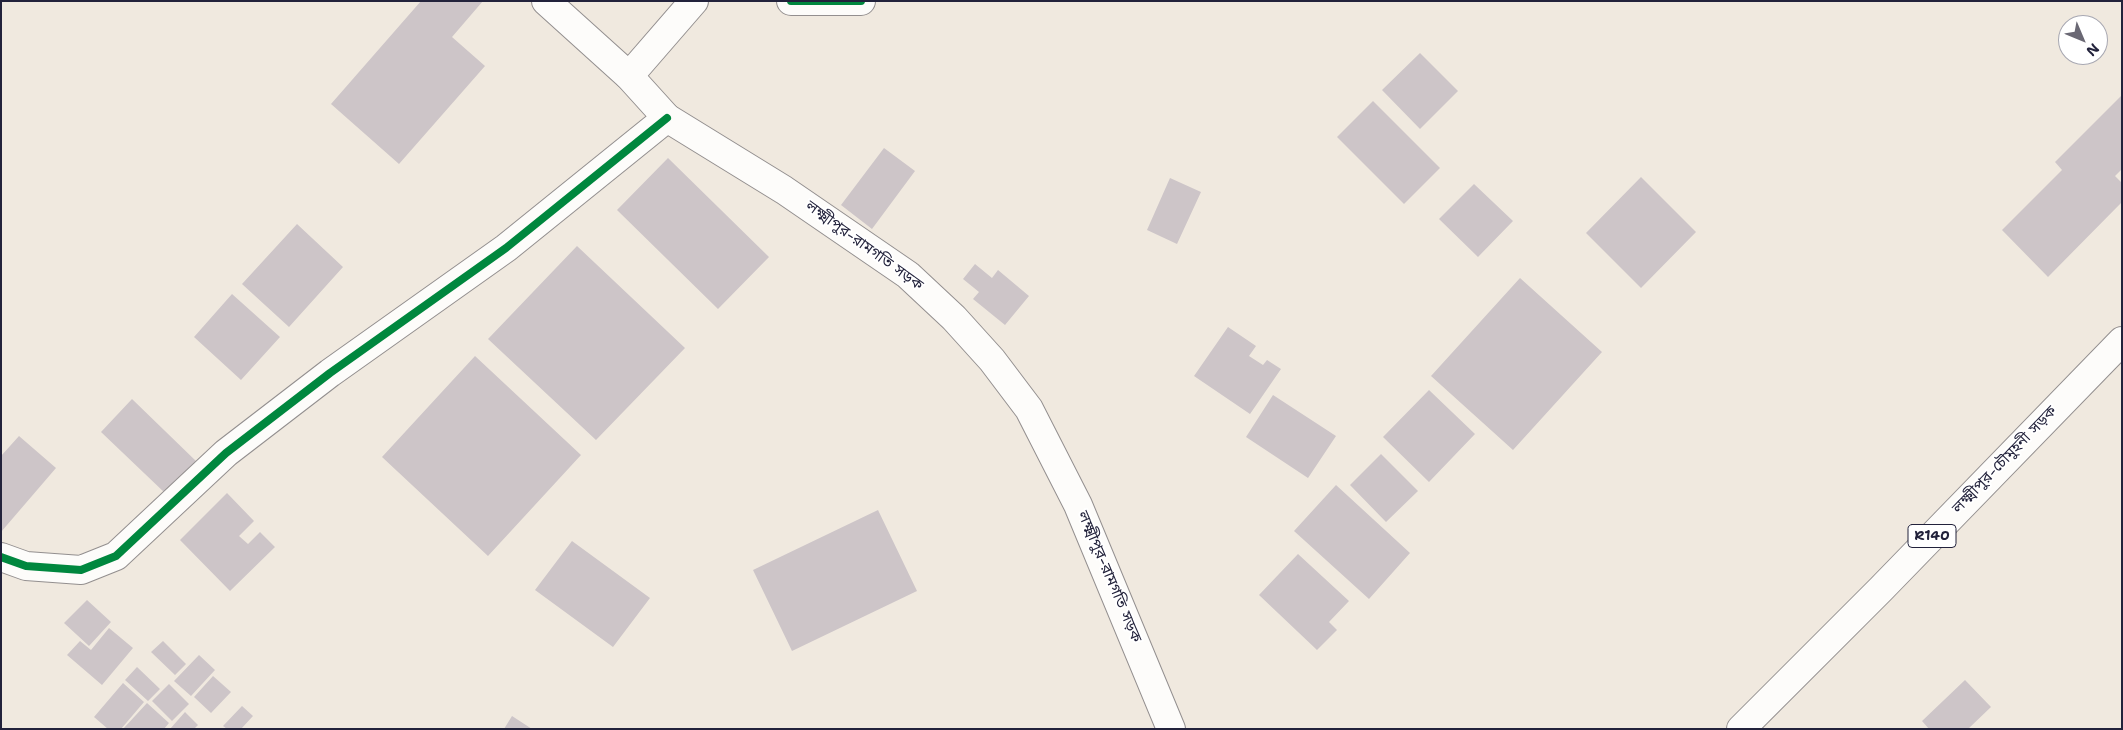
<!DOCTYPE html>
<meta charset="utf-8">
<style>
body{margin:0}
#map{position:relative;width:2123px;height:730px;overflow:hidden;background:#f0e9df;font-family:"Shantell Sans",sans-serif}
canvas{display:block}
.frame{position:absolute;inset:0;border:2px solid #22223b;pointer-events:none}
.north{position:absolute;left:2058px;top:15px;width:50px;height:50px;box-sizing:border-box;background:#fff;border:1px solid #a7a7b1;border-radius:50%;rotate:135deg;font-size:14px;font-weight:700;line-height:20px;text-align:center;color:#22223b}
.north::after{content:'';display:block;margin:auto;width:18px;height:22px;background:#6a6874;clip-path:polygon(50% 0,100% 100%,50% 72%,0 100%)}
</style>
<div id="map">
<canvas width="2123" height="730"></canvas>
<div class="frame"></div>
<div class="north">N</div>
</div>
<script>
const context = document.querySelector('canvas').getContext('2d');
context.lineJoin = 'round';
function fillPath(path, color) {
  context.fillStyle = color;
  context.fill(path, 'evenodd');
}
function strokePath(path, color, width, dash) {
  context.strokeStyle = color;
  context.lineWidth = width;
  context.lineCap = dash ? 'butt' : 'round';
  context.setLineDash(dash || []);
  context.stroke(path);
}
function label(font, color, halo, rows, align = 'center') {
  context.font = font + ' "Shantell Sans","Noto Sans Bengali",sans-serif';
  context.lineWidth = 4;
  context.setLineDash([]);
  context.textBaseline = 'middle';
  context.strokeStyle = halo;
  context.fillStyle = color;
  for (const [text, x, y, turn = 0] of rows) {
    context.save();
    context.translate(x, y);
    context.rotate((+turn || 0) * Math.PI / 180);
    context.textAlign = isNaN(turn) ? turn : align;
    if (halo) context.strokeText(text, 0, 0);
    context.fillText(text, 0, 0);
    context.restore();
  }
}
fillPath(new Path2D(`
 M421,1H483L452,37L485,66L399,164L331,104Z
 M1420,53L1458,91L1420,129L1382,90Z
 M2122,95V169L2115,176L2122,183V202L2048,277L2002,230L2062,170L2055,162Z
 M1373,101L1440,168L1404,204L1337,137Z
 M884,148L915,171L872,229L841,205Z
 M668,158L769,257L718,309L617,210Z
 M1641,177L1696,232L1641,288L1586,233Z
 M1170,178L1201,192L1177,244L1147,230Z
 M1474,184L1513,221L1478,257L1439,219Z
 M297,224L343,267L289,327L242,284Z
 M577,246L685,348L596,440L488,339Z
 M975,264L992,278L998,270L1029,296L1005,325L973,299L979,292L963,279Z
 M1520,278L1602,352L1513,450L1431,376Z
 M232,294L280,337L241,380L194,337Z
 M1228,327L1256,346L1249,356L1263,365L1267,360L1281,369L1250,414L1194,376Z
 M475,356L581,455L488,556L382,457Z
 M1429,390L1475,434L1429,482L1383,437Z
 M1273,395L1336,436L1308,478L1246,437Z
 M132,399L197,462L166,494L101,432Z
 M19,436L56,468L1,532V456Z
 M1381,454L1418,491L1386,522L1350,485Z
 M1336,485L1410,553L1369,599L1294,531Z
 M227,493L254,521L239,536L248,544L260,532L275,547L230,591L180,540Z
 M878,510L917,591L792,651L753,570Z
 M572,541L650,598L613,647L535,590Z
 M1298,554L1349,601L1329,622L1337,630L1317,650L1259,595Z
 M87,600L111,622L89,646L64,623Z
 M109,628L133,648L102,685L67,655L80,641L91,650Z
 M163,641L186,664L175,675L151,652Z
 M199,655L215,670L191,696L174,681Z
 M137,667L160,689L148,701L125,680Z
 M213,676L231,692L211,713L194,697Z
 M1965,680L1991,707L1968,729H1929L1922,721Z
 M123,683L144,702L121,729H108L94,717Z
 M169,684L189,704L172,721L152,701Z
 M147,703L169,723L164,729H123Z
 M242,706L253,716L241,729H227L223,726Z
 M185,712L198,725L194,729H170Z
 M512,716L532,729H504Z`), '#cdc5c8');
const minor = new Path2D(`
 M791,1H861
 M629,76L694,1
 M1,557L26,566L81,570L116,556L226,453L330,373L506,248L667,118`);
const major = new Path2D(`
 M546,1L629,76L667,118L784,190L908,275L954,318L992,360L1029,409L1078,505L1171,729
 M1741,729L1881,589L2122,341`);
strokePath(minor, '#938f8f', 30);
strokePath(major, '#938f8f', 30);
strokePath(minor, '#fdfcfa', 28);
strokePath(major, '#fdfcfa', 28);
strokePath(new Path2D(`
 M791,1H861
 M1,557L26,566L81,570L116,556L226,453L330,373L506,248L667,118`), '#00873e', 8);
for (const [x, y, w] of [
 [1932,536,48]
]) {
  const box = new Path2D();
  box.roundRect(x - w / 2, y - 11.5, w, 23, 4);
  context.fillStyle = '#fff';
  context.fill(box);
  strokePath(box, '#22223b', 1);
}
label('bold 14px', '#22223b', null, [
 ["R140",1932,536]
]);
label('15px', '#22223b', '#fff', [
 ["লক্ষ্মীপুর-রামগতি সড়ক",864,246,36],
 ["লক্ষ্মীপুর-চৌমুহনী সড়ক",2005,460,-46],
 ["লক্ষ্মীপুর-রামগতি সড়ক",1109,577,67]
]);
</script>
